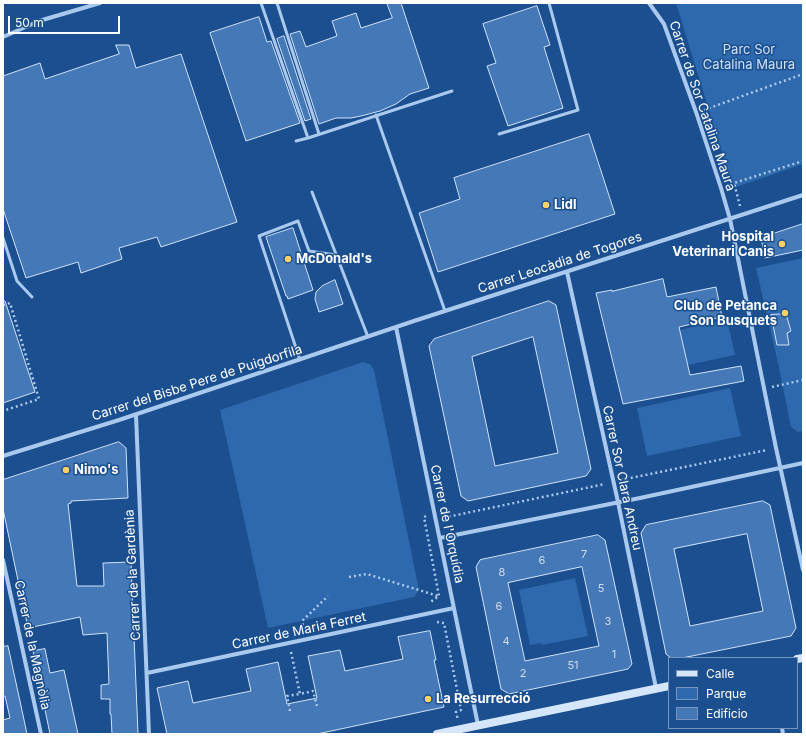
<!DOCTYPE html>
<meta charset="utf-8">
<style>
body{margin:0}
#map{position:relative;width:806px;height:737px;overflow:hidden;background:#1b4f8f;font-family:Inter,sans-serif}
canvas{display:block}
.frame{position:absolute;inset:0;border:4px solid #fff;pointer-events:none}
.legend{position:absolute;left:668px;top:657px;width:130px;height:72px;box-sizing:border-box;background:#1b4f8f;border:1px solid #7695bc;margin:0;padding:5px 7px;list-style:none;font-size:12px;color:#fff}
.legend li{display:flex;align-items:center;gap:8px;height:20px}
.legend b{width:20px;border:1px solid #7695bc}
.scale{position:absolute;left:8px;top:16px;width:112px;height:18px;box-sizing:border-box;border:2px solid #fff;border-top:0;padding-left:5px;font-size:12px;line-height:14px;white-space:nowrap;color:#fff;-webkit-text-stroke:3px #1b4f8f;paint-order:stroke}
</style>
<div id="map">
<canvas width="806" height="737"></canvas>
<div class="frame"></div>
<ul class="legend">
<li><b style="height:5px;background:#d6e6fa"></b>Calle</li>
<li><b style="height:11px;background:#2e69ad"></b>Parque</li>
<li><b style="height:11px;background:#4478b7"></b>Edificio</li>
</ul>
<div class="scale">50 m</div>
</div>
<script>
const context = document.querySelector('canvas').getContext('2d');
context.lineJoin = 'round';
function fillPath(path, color) {
  context.fillStyle = color;
  context.fill(path, 'evenodd');
}
function strokePath(path, color, width, dash) {
  context.strokeStyle = color;
  context.lineWidth = width;
  context.lineCap = dash ? 'butt' : 'round';
  context.setLineDash(dash || []);
  context.stroke(path);
}
function label(font, color, halo, rows, align = 'center') {
  context.font = font + ' Inter,sans-serif';
  context.lineWidth = 3;
  context.setLineDash([]);
  context.textBaseline = 'middle';
  context.strokeStyle = halo;
  context.fillStyle = color;
  for (const [text, x, y, turn = 0] of rows) {
    context.save();
    context.translate(x, y);
    context.rotate((+turn || 0) * Math.PI / 180);
    context.textAlign = isNaN(turn) ? turn : align;
    if (halo) context.strokeText(text, 0, 0);
    context.fillText(text, 0, 0);
    context.restore();
  }
}
fillPath(new Path2D(`
 M676,3H803V164L733,188Z
 M803,258V431L798,432L791,427L778,363L756,268Z
 M727,319L735,355L688,365L680,330Z
 M363,362L370,364L374,370L419,590L414,597L268,628L220,410Z
 M730,388L741,436L647,456L637,408Z
 M575,578L588,636L542,645L541,643L530,645L519,590Z`), '#2e69ad');
const building = new Path2D(`
 M387,3H401L429,88L410,94L396,104L380,111L361,116L351,118H336L319,124L290,34L300,31L306,47L337,36L332,21L356,13L361,28L392,18Z
 M537,6L550,45L544,47L563,108L508,126L487,66L496,63L483,24Z
 M259,17L267,42L271,41L300,123L246,141L210,33Z
 M284,36L311,119L305,121L277,39Z
 M116,45H129L136,68L181,54L237,222L161,247L157,237L119,248L122,259L81,273L78,262L26,278L3,209V76L40,63L45,79L119,54Z
 M589,134L615,214L438,272L419,213L460,199L454,178Z
 M803,224V250L765,258L761,238Z
 M293,228L313,290L288,299L287,296H286L266,237Z
 M663,279L667,297L716,287L722,317L679,327L690,375L741,366L744,381L623,404L596,293L612,290V291Z
 M335,280L343,304L319,312L315,299L316,292L322,286Z
 M3,301H5L35,392L3,403Z
 M549,301L556,305L591,469L586,476L468,501L461,496L429,346L434,339ZM533,337L558,453L495,466L472,357Z
 M786,314L791,331L787,333L789,345H777L771,315Z
 M119,442L126,448L128,498L71,501V503L68,504L77,586H104L103,563L131,562L138,734H112L111,714H110V699H101V685L109,684L107,633L83,635L80,617L28,628L3,509V480Z
 M763,501L770,505L796,628L791,636L682,658H671L666,654L641,533L646,525ZM747,534L763,611L690,626L674,549Z
 M598,535L605,540L632,664L628,669L509,694L501,689L476,567L480,560ZM582,567L599,646L525,661L508,583Z
 M430,631L436,660H434L444,707L317,734H167L157,688L188,681L193,703L251,691L246,669L278,662L287,704L317,698L308,656L340,650L345,671L403,659L398,637Z
 M8,646L23,715L27,734H3V720L10,718L5,696H3V647Z
 M45,649L50,673L64,670L78,734H50L33,651Z`);
fillPath(building, '#4478b7');
strokePath(building, '#cfe3fa', 1);
strokePath(new Path2D(`
 M704,110L803,74
 M740,206L734,183L803,161
 M3,305L10,303L39,399L3,411
 M772,387L803,380
 M621,480L767,450
 M443,513L446,512L447,517L605,484
 M426,516L424,517L439,596L429,603
 M349,577L367,574L438,596
 M437,622L444,623L461,710L456,712L458,720
 M304,630L302,621L328,596
 M291,652L300,694L313,691L317,706
 M290,711L287,696L300,694`), '#a9c9ee', 2.5, [2, 3]);
strokePath(new Path2D(`
 M261,3L308,138L296,141
 M277,3L319,134
 M376,115L445,311
 M499,134L578,110L549,3
 M308,138L452,91
 M312,192L368,337
 M3,238L17,281L32,297
 M300,360L259,236L298,221L309,251L336,255`), '#a9c9ee', 3);
strokePath(new Path2D(`
 M649,3L664,24L696,112L721,188L730,219L776,448L803,570
 M3,37L39,21L100,3
 M567,272L618,502L656,688
 M396,327L478,725
 M136,415L149,734
 M3,456L119,420L414,321L803,195
 M440,538L640,498L803,463
 M3,560L41,734
 M147,673L454,608
 M782,728L783,734`), '#a9c9ee', 4);
strokePath(new Path2D(`
 M797,659L803,658
 M437,734L669,686`), '#d6e6fa', 8);
for (const [x, y, r, color] of [
 [546,205,4,"#ffd166"],
 [782,244,4,"#ffd166"],
 [288,259,4,"#ffd166"],
 [785,313,4,"#ffd166"],
 [66,470,4,"#ffd166"],
 [428,699,4,"#ffd166"]
]) {
  const dot = new Path2D();
  dot.arc(x, y, r, 0, 2 * Math.PI);
  context.fillStyle = color;
  context.fill(dot);
  strokePath(dot, '#1b4f8f', 1.5);
}
label('11px', '#d0dded', null, [
 ["7",584,555],
 ["6",542,561],
 ["8",502,573],
 ["5",601,589],
 ["6",499,607],
 ["3",608,622],
 ["4",506,642],
 ["1",614,655],
 ["51",573,666],
 ["2",523,674]
]);
label('13px', '#cfe3fa', '#1b4f8f', [
 ["Parc Sor",749,50],
 ["Catalina Maura",749,65]
]);
label('13px', '#fff', '#1b4f8f', [
 ["Carrer de Sor Catalina Maura",702,106,71],
 ["Carrer Leocàdia de Togores",560,263,-18],
 ["Carrer del Bisbe Pere de Puigdorfila",197,383,-18],
 ["Carrer Sor Clara Andreu",622,478,78],
 ["Carrer de l'Orquídia",447,524,78],
 ["Carrer de la Gardènia",133,575,-93],
 ["Carrer de Maria Ferret",299,631,-12],
 ["Carrer de la Magnòlia",32,645,78]
]);
label('bold 13px', '#fff', '#1b4f8f', [
 ["Lidl",554,205],
 ["Hospital",774,237,"right"],
 ["Veterinari Canis",774,252,"right"],
 ["McDonald's",296,259],
 ["Club de Petanca",777,306,"right"],
 ["Son Busquets",777,321,"right"],
 ["Nimo's",74,470],
 ["La Resurrecció",436,699]
], 'left');
</script>
